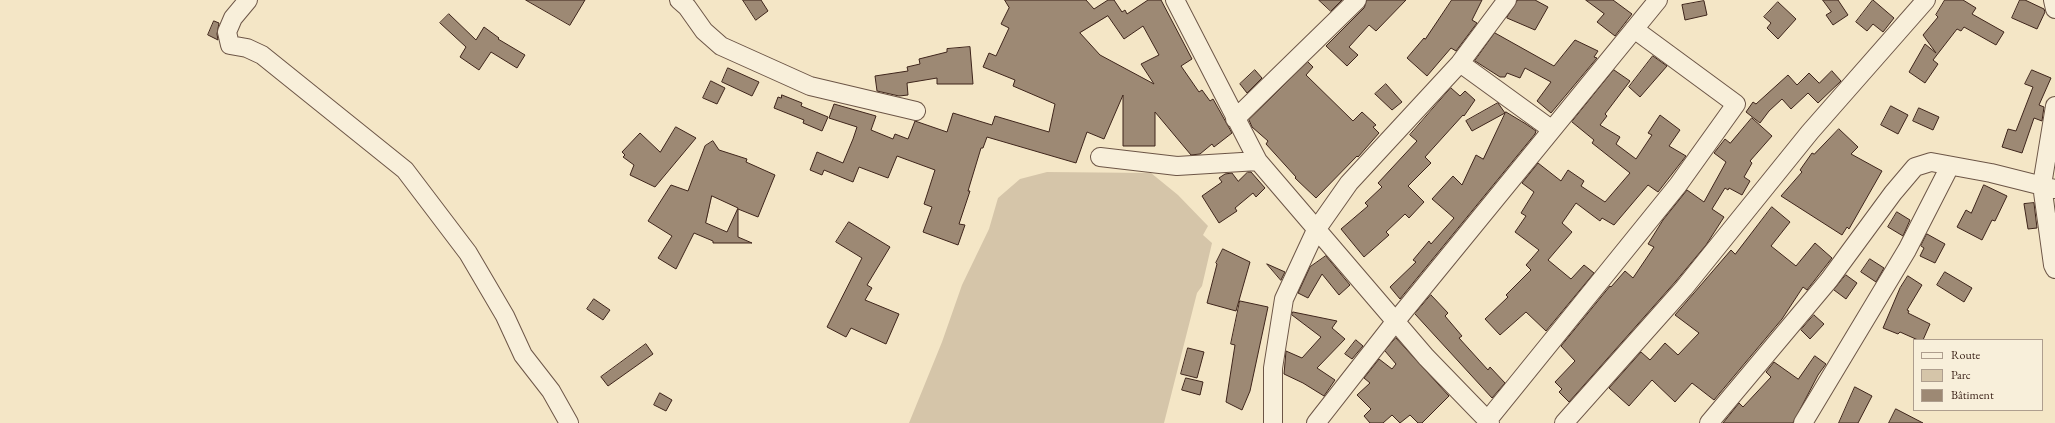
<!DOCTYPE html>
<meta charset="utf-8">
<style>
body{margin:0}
#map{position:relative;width:2055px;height:423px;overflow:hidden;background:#f4e6c6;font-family:"EB Garamond",serif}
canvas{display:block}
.legend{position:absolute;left:1913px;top:339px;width:130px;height:72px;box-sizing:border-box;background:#f8efda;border:1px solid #ae9e8e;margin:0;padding:5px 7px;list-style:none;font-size:12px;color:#3e251b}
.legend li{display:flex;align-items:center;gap:8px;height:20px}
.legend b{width:20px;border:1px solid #ae9e8e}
</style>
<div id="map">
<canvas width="2055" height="423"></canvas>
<ul class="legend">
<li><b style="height:5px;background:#f8efda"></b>Route</li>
<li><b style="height:11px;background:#d5c5a9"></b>Parc</li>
<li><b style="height:11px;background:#9d8974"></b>Bâtiment</li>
</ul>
</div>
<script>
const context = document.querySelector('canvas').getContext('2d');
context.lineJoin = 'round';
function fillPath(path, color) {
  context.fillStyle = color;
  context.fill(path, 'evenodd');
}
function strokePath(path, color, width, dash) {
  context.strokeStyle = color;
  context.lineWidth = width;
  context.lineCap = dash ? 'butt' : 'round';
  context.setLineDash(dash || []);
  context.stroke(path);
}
fillPath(new Path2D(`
 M1047,172L1151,173L1178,195L1208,226L1203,235L1212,243L1202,286L1197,293L1164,423H909L942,342L962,285L989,229L998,198L1020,179Z`), '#d5c5a9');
const building = new Path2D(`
 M526,0H585L570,25Z
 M743,0H761L768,11L756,20Z
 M1005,0H1086L1094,9L1108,0H1114L1122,12L1125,10L1127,14L1148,0H1161L1192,59L1181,66L1199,92L1202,90L1210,101L1213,99L1232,133L1214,147L1212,144L1200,154L1191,155L1155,112V146H1123V95L1104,139L1087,132L1076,163L987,137L983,148H981L968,191H970L959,224L965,225L958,245L923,232L932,207L924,204L935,170L897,156L888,178L859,167L853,182L824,170L822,175L810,170L817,152L843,163L853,139L857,127L829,118L834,104L876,116L871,130L893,139L895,134L908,139L915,121L947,132L953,113L992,125L995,116L1049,132L1055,104L1013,86L1015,80L983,67L989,53L996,56L1009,28L1001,24L1009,8ZM1108,16L1124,39L1143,26L1159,55L1141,64L1154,84L1100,55L1080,33Z
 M1319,0H1342L1331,11Z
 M1367,0H1406L1376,31L1369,25L1349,47L1358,55L1347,66L1326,46L1364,8Z
 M1452,0H1482L1472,20L1477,23L1456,51L1451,48L1427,76L1407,58L1424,38L1425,39Z
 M1518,0H1535L1548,7L1535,30L1507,18Z
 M1586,0H1613L1632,14L1615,36L1597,22L1604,14Z
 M1823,0H1838L1848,15L1833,25L1826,15L1831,12Z
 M1873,0L1894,18L1883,32L1873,24L1867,31L1856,22Z
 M1945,0H1963L1976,8L1972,14L2004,32L1996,45L1964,27L1961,31L1957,29L1933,60L1938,64L1925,83L1909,72L1925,44L1936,53L1923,35L1938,17L1936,15Z
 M2020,0H2025L2044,9L2045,12L2037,29L2012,18Z
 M1704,1L1707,15L1685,20L1682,5Z
 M1778,2L1796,19L1778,39L1767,28L1771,23L1764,17Z
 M449,14L476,40L484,27L499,38L498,39L525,55L517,68L491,52L479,70L460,57L466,47L440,23Z
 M214,21L219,23L217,34L218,40L208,35Z
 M1495,33L1554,66L1575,40L1598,51L1594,57L1597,58L1551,113L1537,101L1551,82L1525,68L1520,78L1507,73L1505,77H1500L1475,61Z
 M970,47L973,84H937V78L907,83L908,95L899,96L877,91L875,76L908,71L907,67L920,64L919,59L947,52V49Z
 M1653,56L1667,66L1640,97L1629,87Z
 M1308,62L1313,67L1306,75L1353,121L1362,112L1376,125L1373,127L1379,133L1358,157L1357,156L1316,198L1295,178L1296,177L1266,144L1268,141L1252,127L1249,120Z
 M728,68L759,82L752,96L722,82Z
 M1255,70L1262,78L1247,93L1240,84Z
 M1614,70L1630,81L1605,114L1607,116L1600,125L1620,137L1616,144L1636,159L1652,135L1648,133L1660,115L1680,130L1669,146L1686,156L1658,192L1648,185L1614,225L1602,218L1600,221L1576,203L1562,223L1572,232L1548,260L1571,279L1584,265L1594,273L1546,331L1526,312L1500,335L1485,319L1508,297L1506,295L1531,270L1526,265L1539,250L1515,232L1526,216L1521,213L1534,192L1522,183L1538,163L1561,181L1568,170L1584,181L1581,186L1605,202L1630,173L1592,143L1594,140L1572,122Z
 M2032,70L2051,78L2039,105L2044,107L2042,121L2034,118L2022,153L2002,147L2008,129L2016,131L2033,87L2025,84Z
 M1832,71L1841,81L1818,103L1808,93L1791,109L1782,99L1769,111L1760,123L1746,112L1753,102L1756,104L1788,75L1797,85L1809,73L1819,83Z
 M711,81L725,88L717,104L703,98Z
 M1386,84L1402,102L1392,110L1375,94Z
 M1451,88L1460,96L1465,91L1475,100L1464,116L1463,115L1425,157L1431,163L1408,186L1424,202L1409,218L1405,214L1386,232L1389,235L1364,257L1341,229L1368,206L1365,203L1382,187L1378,183L1417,141L1410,135Z
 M782,95L802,103L801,106L828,117L822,131L803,123L804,120L774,108L778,97L781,98Z
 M1498,103L1505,113L1472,131L1466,121Z
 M1891,106L1908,115L1898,134L1881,125Z
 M1919,108L1939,117L1933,130L1913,121Z
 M1506,112L1526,124L1536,131L1535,134L1400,299L1390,287L1416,262L1413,260L1429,241L1431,244L1454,218L1432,199L1453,176L1462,185L1476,155L1483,159Z
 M1752,118L1772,136L1750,161L1752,163L1744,177L1750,181L1742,195L1729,188L1728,190L1725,188L1712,209L1724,217L1706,245L1676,281L1569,402L1559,392L1562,389L1555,382L1575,361L1561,346L1610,286L1611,287L1625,271L1633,278L1654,247L1648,244L1663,220L1687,190L1704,202L1726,162L1714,153L1725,139L1730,143Z
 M676,127L696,138L655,187L630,175L634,165L623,157L625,155L622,152L640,133L660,152Z
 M1839,129L1858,147L1851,154L1882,171L1849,229L1847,227L1842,235L1781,196L1802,172L1800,170L1812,153L1814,154Z
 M713,141L719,150L747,159L746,162L775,175L758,217L738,209V237L752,243H713V241L694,233L676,269L658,258L672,236L648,221L671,185L688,191L705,146ZM712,196L738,208L727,232L706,223Z
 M1248,172H1251L1265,188L1256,197L1253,193L1235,208L1237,211L1219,223L1202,196L1222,182L1219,178L1225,174L1232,173L1238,181Z
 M1984,185L2007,196L1995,221L1992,220L1982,240L1957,227L1966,210L1971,213Z
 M2034,203L2037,228L2028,229L2024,204Z
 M1772,207L1790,222L1771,246L1796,266L1815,243L1832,258L1807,290L1803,287L1782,319L1714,400L1692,383L1675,402L1652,380L1629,406L1609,388L1641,352L1650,360L1665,343L1678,355L1699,333L1675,315L1731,250L1735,254Z
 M1897,212L1910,220L1903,236L1888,227Z
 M849,222L890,247L867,285L872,288L865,300L899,314L886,344L851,328L846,337L827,327L862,258L836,242Z
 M1927,234L1945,244L1935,263L1920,256L1924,248L1921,246Z
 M1223,249L1250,262L1236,311L1207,303L1217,264L1216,263Z
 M1326,256L1350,285L1339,295L1322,274L1308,298L1298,293L1310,267Z
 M1870,259L1884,268L1876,282L1861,272Z
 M1267,264L1285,272L1281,280Z
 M1945,272L1972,288L1964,302L1937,285Z
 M1846,275L1857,283L1846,299L1834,290Z
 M1908,276L1922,285L1907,310L1909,311L1908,313L1930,324L1923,340H1918L1900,332L1898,334L1883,328L1900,288Z
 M1431,295L1448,313L1445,316L1462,336L1459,338L1488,370L1490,367L1505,383L1492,398L1415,314Z
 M594,299L610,310L603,320L587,309Z
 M1240,301L1268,307L1250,391L1242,410L1226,402L1235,345L1231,344Z
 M1293,312L1337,321L1332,328L1345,339L1317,368L1335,380L1324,396L1303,383L1284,374L1286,351L1302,358L1321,337L1292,315Z
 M1814,315L1824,324L1810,339L1801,330Z
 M1396,338L1449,396L1422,423H1418L1410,415L1400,423L1392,415L1383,423H1370L1364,416L1371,409L1357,395L1370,383L1364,378L1379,359L1392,369L1396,364L1385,351Z
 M1356,340L1363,346L1352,359L1345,354Z
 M646,344L653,354L608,386L601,377Z
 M1188,348L1204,352L1197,378L1181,374Z
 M1815,356L1826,364L1818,375L1793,423H1723L1739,403L1743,407L1771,377L1766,372L1774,362L1798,379Z
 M1186,378L1203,382L1200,395L1182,390Z
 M1855,387L1872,396L1858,423H1839Z
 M660,393L672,400L666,411L654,405Z
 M1896,409L1923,423H1889Z`);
fillPath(building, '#9d8974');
strokePath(building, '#3e251b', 1);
const minor = new Path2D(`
 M248,0L233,18L227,32L230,45L247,48L262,55L405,170L468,253L505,316L523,355L551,391L569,423
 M679,0L687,7L704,31L721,46L810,86L916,111
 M1175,0L1258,161L1426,357L1490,423
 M2053,0L2055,9
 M1460,63L1551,129
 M2055,106L2042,185L2053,265L2055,269
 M1235,119L1357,0
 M1100,157L1177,166L1258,161
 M1487,421L1678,185L1736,104L1634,29
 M1273,423V368L1284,299L1316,230L1349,183L1460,63L1507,0
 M1316,423L1395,322L1658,0
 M1564,423L1684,288L1810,132L1926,0
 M1709,423L1829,280L1893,193L1915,167L1931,162L1991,173L2055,189
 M1803,423L1907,250L1950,166`);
strokePath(minor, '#6c5546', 20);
strokePath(minor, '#f8efda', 18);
</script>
